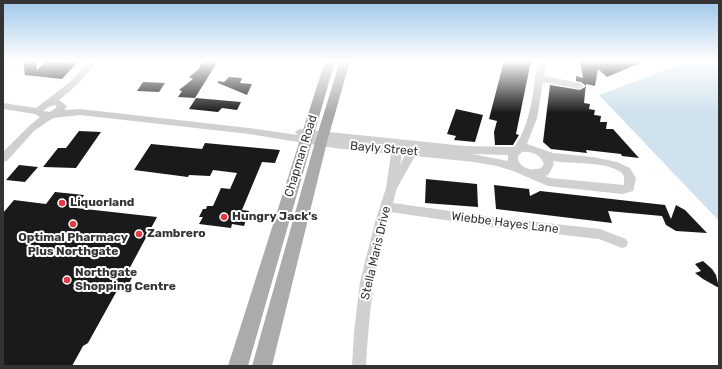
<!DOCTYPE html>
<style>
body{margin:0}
#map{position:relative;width:722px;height:369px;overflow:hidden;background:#fff;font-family:Rubik,sans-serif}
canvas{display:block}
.frame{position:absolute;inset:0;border:4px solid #333;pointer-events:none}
</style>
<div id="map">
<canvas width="722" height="369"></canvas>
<div class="frame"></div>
</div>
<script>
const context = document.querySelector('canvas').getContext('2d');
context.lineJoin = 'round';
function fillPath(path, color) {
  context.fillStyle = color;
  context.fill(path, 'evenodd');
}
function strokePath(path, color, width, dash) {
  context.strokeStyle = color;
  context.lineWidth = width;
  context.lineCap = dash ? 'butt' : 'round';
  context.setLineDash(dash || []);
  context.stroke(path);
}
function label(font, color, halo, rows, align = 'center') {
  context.font = font + ' Rubik,sans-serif';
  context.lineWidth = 4;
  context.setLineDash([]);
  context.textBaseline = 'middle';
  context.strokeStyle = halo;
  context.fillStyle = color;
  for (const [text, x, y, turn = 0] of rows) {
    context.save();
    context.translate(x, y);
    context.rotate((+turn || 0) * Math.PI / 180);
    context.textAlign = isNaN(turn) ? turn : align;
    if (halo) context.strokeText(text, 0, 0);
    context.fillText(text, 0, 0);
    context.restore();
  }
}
fillPath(new Path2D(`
 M690,61H719V221L599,95Z`), '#cfe2ee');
fillPath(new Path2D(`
 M23,61H36L37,70L46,61L77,63L62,79L25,75Z
 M203,61H218L195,98L178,97L182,91L179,90L193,79L189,77L198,70Z
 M504,61H531L516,134L519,135L513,145H495L494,132L497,121L489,119Z
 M580,61H645L607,77L598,69L595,86L586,84L584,103L590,104L589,109L595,110L594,115L601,116L600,122H607L606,129H613L639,158L622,156L621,154L586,150L587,153L551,149L543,142L550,85L580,90L585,87V85L581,82L576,81V76L583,78Z
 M229,77L242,78L240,83L252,84L247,95L218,83V81L224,82Z
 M143,82L165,83L159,92L137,91Z
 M196,98L241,102L237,110L222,108L218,112L189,109Z
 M456,109L483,115L475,142L454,140L456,136L447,134Z
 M79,131L101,132L76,168L43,167L58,148H66Z
 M205,143L280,150L275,163L262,162L242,210L249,211L244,226L232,224L231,228L199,224L203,217H199L203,209H206L207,206H213L221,188L230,189L237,173L213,170L210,176L189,175L188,177L134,170L151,144L202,149Z
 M19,165L38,167L25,182L6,180Z
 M426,179L477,184L478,207L425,203Z
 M494,185L529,189L530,196L540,191L665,205L671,219L676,205L685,210L707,233L676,231L666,225L662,216L608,211L612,223L496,209Z
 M55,192L84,195L76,208L157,217L127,273L134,274L127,287H119L88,343L83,346L72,366H3V213L14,200L46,204Z
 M703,261L712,269L716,275L719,288L703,279L695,273L701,271L695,264Z`), '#1a1a1a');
fillPath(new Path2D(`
 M3,61H10L11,64L7,67L4,66Z
 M89,61H98L76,86L59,100L67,106L64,110L80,109L249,128L298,135L295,132L300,129L465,146L514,147C532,124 533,88 538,61H546L544,76L580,83L584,86L580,89L543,82L537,118L527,144L553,153L593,157L617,162L630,168L636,178L633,191L622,194L548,186L513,171L497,166L474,162L415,156L397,188L393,203L493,217L600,229L626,239L628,243L626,247L622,248L599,239L493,227L390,212C374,262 369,314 366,366H352L354,332L360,282L375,222L386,188L391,154L334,148L249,134L80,115L53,118L34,131L7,161L3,162V152L28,127L40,117L35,114L3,109V103L36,108L70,82ZM55,105L57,107L50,112L43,111L48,107ZM522,152C531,151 540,154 544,164L541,168C532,171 522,169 518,160V156ZM472,154L508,155V161ZM402,155H405L400,165ZM553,161C571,164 608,161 622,173C625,177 624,180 624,185L550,178L545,176L549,174L554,164Z`), '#d0d0d0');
fillPath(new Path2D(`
 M325,61H335L248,366H228Z
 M340,61H350L327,142L272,366H252L315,142Z`), '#ababab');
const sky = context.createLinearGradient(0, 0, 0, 113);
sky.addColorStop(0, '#9ec6ea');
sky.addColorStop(0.54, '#fff');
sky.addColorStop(1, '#ffffff00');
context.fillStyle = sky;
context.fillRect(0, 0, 722, 113);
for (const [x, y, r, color] of [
 [62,203,4,"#e63946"],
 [224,217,4,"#e63946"],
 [73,224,4,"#e63946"],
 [139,234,4,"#e63946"],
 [67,280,4,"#e63946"]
]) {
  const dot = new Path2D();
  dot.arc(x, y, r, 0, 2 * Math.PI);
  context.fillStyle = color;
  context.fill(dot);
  strokePath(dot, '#fff', 1.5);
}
label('12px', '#333', '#fff', [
 ["Bayly Street",384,149,5],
 ["Chapman Road",301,156,-73],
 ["Wiebbe Hayes Lane",505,223,7],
 ["Stella Maris Drive",376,253,-77]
]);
label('bold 12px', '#333', '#fff', [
 ["Liquorland",70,203],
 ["Hungry Jack's",232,217],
 ["Zambrero",147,234],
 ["Optimal Pharmacy",73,238,"center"],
 ["Plus Northgate",73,252,"center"],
 ["Northgate",75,273],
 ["Shopping Centre",75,287]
], 'left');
</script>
